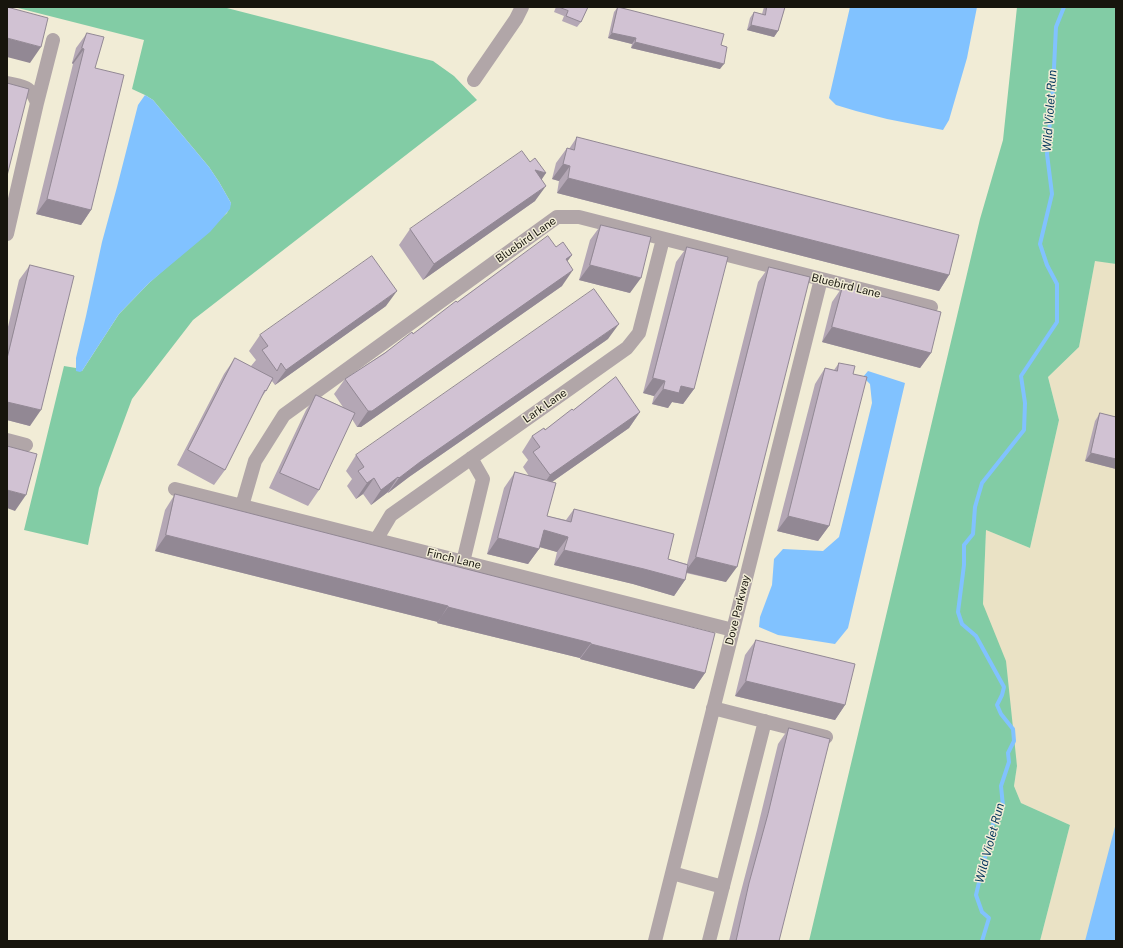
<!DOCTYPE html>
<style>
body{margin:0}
#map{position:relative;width:1123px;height:948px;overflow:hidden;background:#f1ecd6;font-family:"Public Sans",sans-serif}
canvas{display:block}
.frame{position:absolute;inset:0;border:8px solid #17150d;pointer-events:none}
</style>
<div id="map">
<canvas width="1123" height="948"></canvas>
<div class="frame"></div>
</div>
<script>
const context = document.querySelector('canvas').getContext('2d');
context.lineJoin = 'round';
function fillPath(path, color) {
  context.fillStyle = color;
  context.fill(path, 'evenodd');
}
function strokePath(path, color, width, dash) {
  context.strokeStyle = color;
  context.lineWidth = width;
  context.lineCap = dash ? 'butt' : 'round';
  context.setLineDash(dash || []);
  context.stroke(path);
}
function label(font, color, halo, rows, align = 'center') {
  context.font = font + ' "Public Sans",sans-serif';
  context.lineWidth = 3;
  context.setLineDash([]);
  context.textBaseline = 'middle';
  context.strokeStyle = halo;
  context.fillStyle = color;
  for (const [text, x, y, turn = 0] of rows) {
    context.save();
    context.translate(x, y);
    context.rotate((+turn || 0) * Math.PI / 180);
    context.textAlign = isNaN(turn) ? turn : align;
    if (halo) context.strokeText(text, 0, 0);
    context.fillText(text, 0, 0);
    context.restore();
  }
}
fillPath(new Path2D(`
 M1095,260L1116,264V941H1040L1070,825L1021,803L1014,786L1017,766L983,604L986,530L1030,548L1059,420L1048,377L1079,347Z`), '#eae2c5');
fillPath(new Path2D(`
 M14,7H223L433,61L454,76L477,100L193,320L132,399L99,488L88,545L24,530L64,366L76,368V371H82L119,314L149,283L227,213L231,203L219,182L209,167L153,100L145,95L132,89L144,40Z
 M1017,7H1116V264L1095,261L1079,347L1048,377L1059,420L1030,548L986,530L983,604L1006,661L1017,766L1014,786L1021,803L1070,825L1040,941H809L980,219L1003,140Z`), '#82cca5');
fillPath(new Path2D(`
 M850,7H977L967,58L949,120L943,130L887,119L856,111L836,105L829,98Z
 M145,95L153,100L209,167L219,182L231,203L230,209L210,232L149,283L119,314L82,371L80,372L76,371V358L86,316L102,242L117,187L138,105Z
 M868,371L905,383L848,628L835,644L778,635L759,627L760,617L772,585L774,559L783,549L823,551L839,537L872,403L870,384L863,377Z
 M1116,823V941H1085Z`), '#81c2ff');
strokePath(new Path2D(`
 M982,941L989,918L982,912L976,895L994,820L1003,806L1001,786L1009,762L1008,753L1014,741L1013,729L1001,714L997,705L1002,695L1004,687L976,636L962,624L958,612L964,565V545L973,534L975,507L982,483L1024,430L1025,403L1021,376L1057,322V284L1047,265L1040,244L1052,194L1047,154L1053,88L1056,27L1064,7`), '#81c2ff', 4);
strokePath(new Path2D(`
 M474,80L516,19L522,7
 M7,83C24,87 31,86 37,103L7,234
 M37,103L53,40
 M7,440L26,445
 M175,489L733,630
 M242,506L255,461L284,415L557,217H579L931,307
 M376,540L391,515L627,348L639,333L663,239
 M463,562L483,479L471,458
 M713,708L826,737
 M672,873L723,887
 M655,941L821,279
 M709,941L765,721`), '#b1a6a8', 14);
fillPath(new Path2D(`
 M556,7H588L581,22L577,27L562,21L564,16L554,12Z
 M618,7L721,45L720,69L631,48L632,44L608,38L614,12Z
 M764,7H785L778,31L774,37L747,30L750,18L754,12L762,14Z
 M87,33L95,68L91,210L81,225L36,214L73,64L72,63L76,48Z
 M577,137L949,275L939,291L557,193L559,181L552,179L556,163L567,148L569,149Z
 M541,180L535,201L423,280L399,245L410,229Z
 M601,225L630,293L579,280L590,240Z
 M556,247L572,255L567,261L562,286L361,427H357L352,419L319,490L308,506L269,488L306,410L316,395L343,407L334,394L345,379L413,334L457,302Z
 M687,247L694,389L683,404L672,402L668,408L652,404L654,396L643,393L676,262Z
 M30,265V426L7,420V331L19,280Z
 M769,267L726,582L686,573L685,580L674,596L633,584L554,565L557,552L539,547V549L528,564L487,554L504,488L515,472L529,476L523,467L528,460L522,452L532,436L545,430L573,410L640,412L629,428L552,482L547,516L566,520L574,509L668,559L687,564L758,282Z
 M843,286L931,353L920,368L822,342L832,302Z
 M386,306L275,385L272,381L266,391L261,398L225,470L214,485L177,465L224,374L235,358L253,368L251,366L256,360L249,351L260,335Z
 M608,339L409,477L388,493V492L371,505L363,494L356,499L347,486L352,479L346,471L356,455Z
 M839,363L853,374L829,526L818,541L777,531L815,384L825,368L834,370Z
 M1100,413L1116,417V469L1085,461L1095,421Z
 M175,494L705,673L694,689L580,659V658L437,623L438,622L155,551L165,510Z
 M756,640L845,705L835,720L735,696L745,655Z
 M789,728L779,941H729L739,899L757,830L778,744Z`), '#b4a7b5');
fillPath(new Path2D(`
 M751,25L778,31L774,37L747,30Z
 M612,33L636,38L632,44L608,38Z
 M7,38L41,47L30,63L7,57Z
 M635,42L724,64L720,69L631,48Z
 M82,48L84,49L73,64L72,63Z
 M563,164L570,166L559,181L552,179Z
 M535,170L546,173L536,188Z
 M568,178L949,275L939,291L557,193Z
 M546,186L535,201L423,280L434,264Z
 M47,199L91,210L81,225L36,214Z
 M572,255L561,270L566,259Z
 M590,265L641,278L630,293L579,280Z
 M573,270L562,286L361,427H357L368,411Z
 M397,291L386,306L275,385L286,370Z
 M619,324L608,339L409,477L388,493L399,478L420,462Z
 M832,327L931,353L920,368L822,342Z
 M653,378L665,381L654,396L643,393Z
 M681,386L694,389L683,404L672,402L668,408L652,404L663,389Z
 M7,402L41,410L30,426L7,420Z
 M640,412L629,428L539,491L550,475Z
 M1091,453L1116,459V469L1085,461Z
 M398,477L388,492L371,505L381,490Z
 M374,478L363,494L356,499L367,483Z
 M7,490L26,495L15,511L7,508Z
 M788,516L829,526L818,541L777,531Z
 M544,530L568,537L557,552L533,545Z
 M166,535L448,606L438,622L155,551Z
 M498,538L539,549L528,564L487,554Z
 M564,550L644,569L685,580L674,596L633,584L554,565Z
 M696,557L737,567L726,582L685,572Z
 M448,607L591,643L580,658L437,623Z
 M591,644L705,673L694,689L580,659Z
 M746,681L845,705L835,720L735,696Z`), '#928894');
const building = new Path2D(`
 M7,7L48,18L41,47L7,38Z
 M559,7H588L581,22L566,16L568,11Z
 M618,7L724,34L721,45L727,47L724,64L635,42L636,38L612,33Z
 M767,7H785L778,31L751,25L754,12L765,15Z
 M87,33L104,37L95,68L124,75L91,210L47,199L84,49L82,48Z
 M7,83L29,89L7,176Z
 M577,137L959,235L949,275L568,178L570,166L563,164L567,148L574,150Z
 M522,151L530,162L535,158L546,173L535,170L546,186L434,264L410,229Z
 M601,225L651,237L641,278L590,265Z
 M548,236L556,247L563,242L572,255L566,259L573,270L372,411H368L345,379L385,353L412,332L413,334L456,301L457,302Z
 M687,247L728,257L694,389L681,386L679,393L663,389L665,381L653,378Z
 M372,256L397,291L286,370L281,363L277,371L262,350L268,346L260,335Z
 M30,265L74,276L41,410L7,402V359Z
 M769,267L810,277L737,567L696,557Z
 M843,286L941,312L931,353L832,327Z
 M594,289L619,324L420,462L399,478L398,477L381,490L374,478L367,483L358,471L364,467L356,455Z
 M235,358L273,378L266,391L265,390L225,470L188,450Z
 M839,363L855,366L853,374L867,377L829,526L788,516L825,368L837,371Z
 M616,377L640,412L550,475L533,452L540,447L532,436L544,428L545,430L572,409L573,410Z
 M316,395L355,413L319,490L280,473Z
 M1100,413L1116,417V459L1091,453Z
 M7,446L37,454L26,495L7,490Z
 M515,472L556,483L547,516L571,522L574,509L674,534L668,559L688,565L685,580L644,569L564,550L568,537L544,530L539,549L498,538Z
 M175,494L715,633L705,673L591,644V643L448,607V606L166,535Z
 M756,640L855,664L845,705L746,681Z
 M789,728L830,739L779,941H736L749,883L768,814Z`);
fillPath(building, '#d1c2d3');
strokePath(building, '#928894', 1);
label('11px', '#17150d', '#f1ecd6', [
 ["Bluebird Lane",526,240,-35],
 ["Bluebird Lane",846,286,14],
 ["Lark Lane",545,406,-35],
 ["Finch Lane",454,559,14],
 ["Dove Parkway",738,610,-76]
]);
label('italic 12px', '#06385e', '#f1ecd6', [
 ["Wild Violet Run",1050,111,-86],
 ["Wild Violet Run",990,843,-75]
]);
</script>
